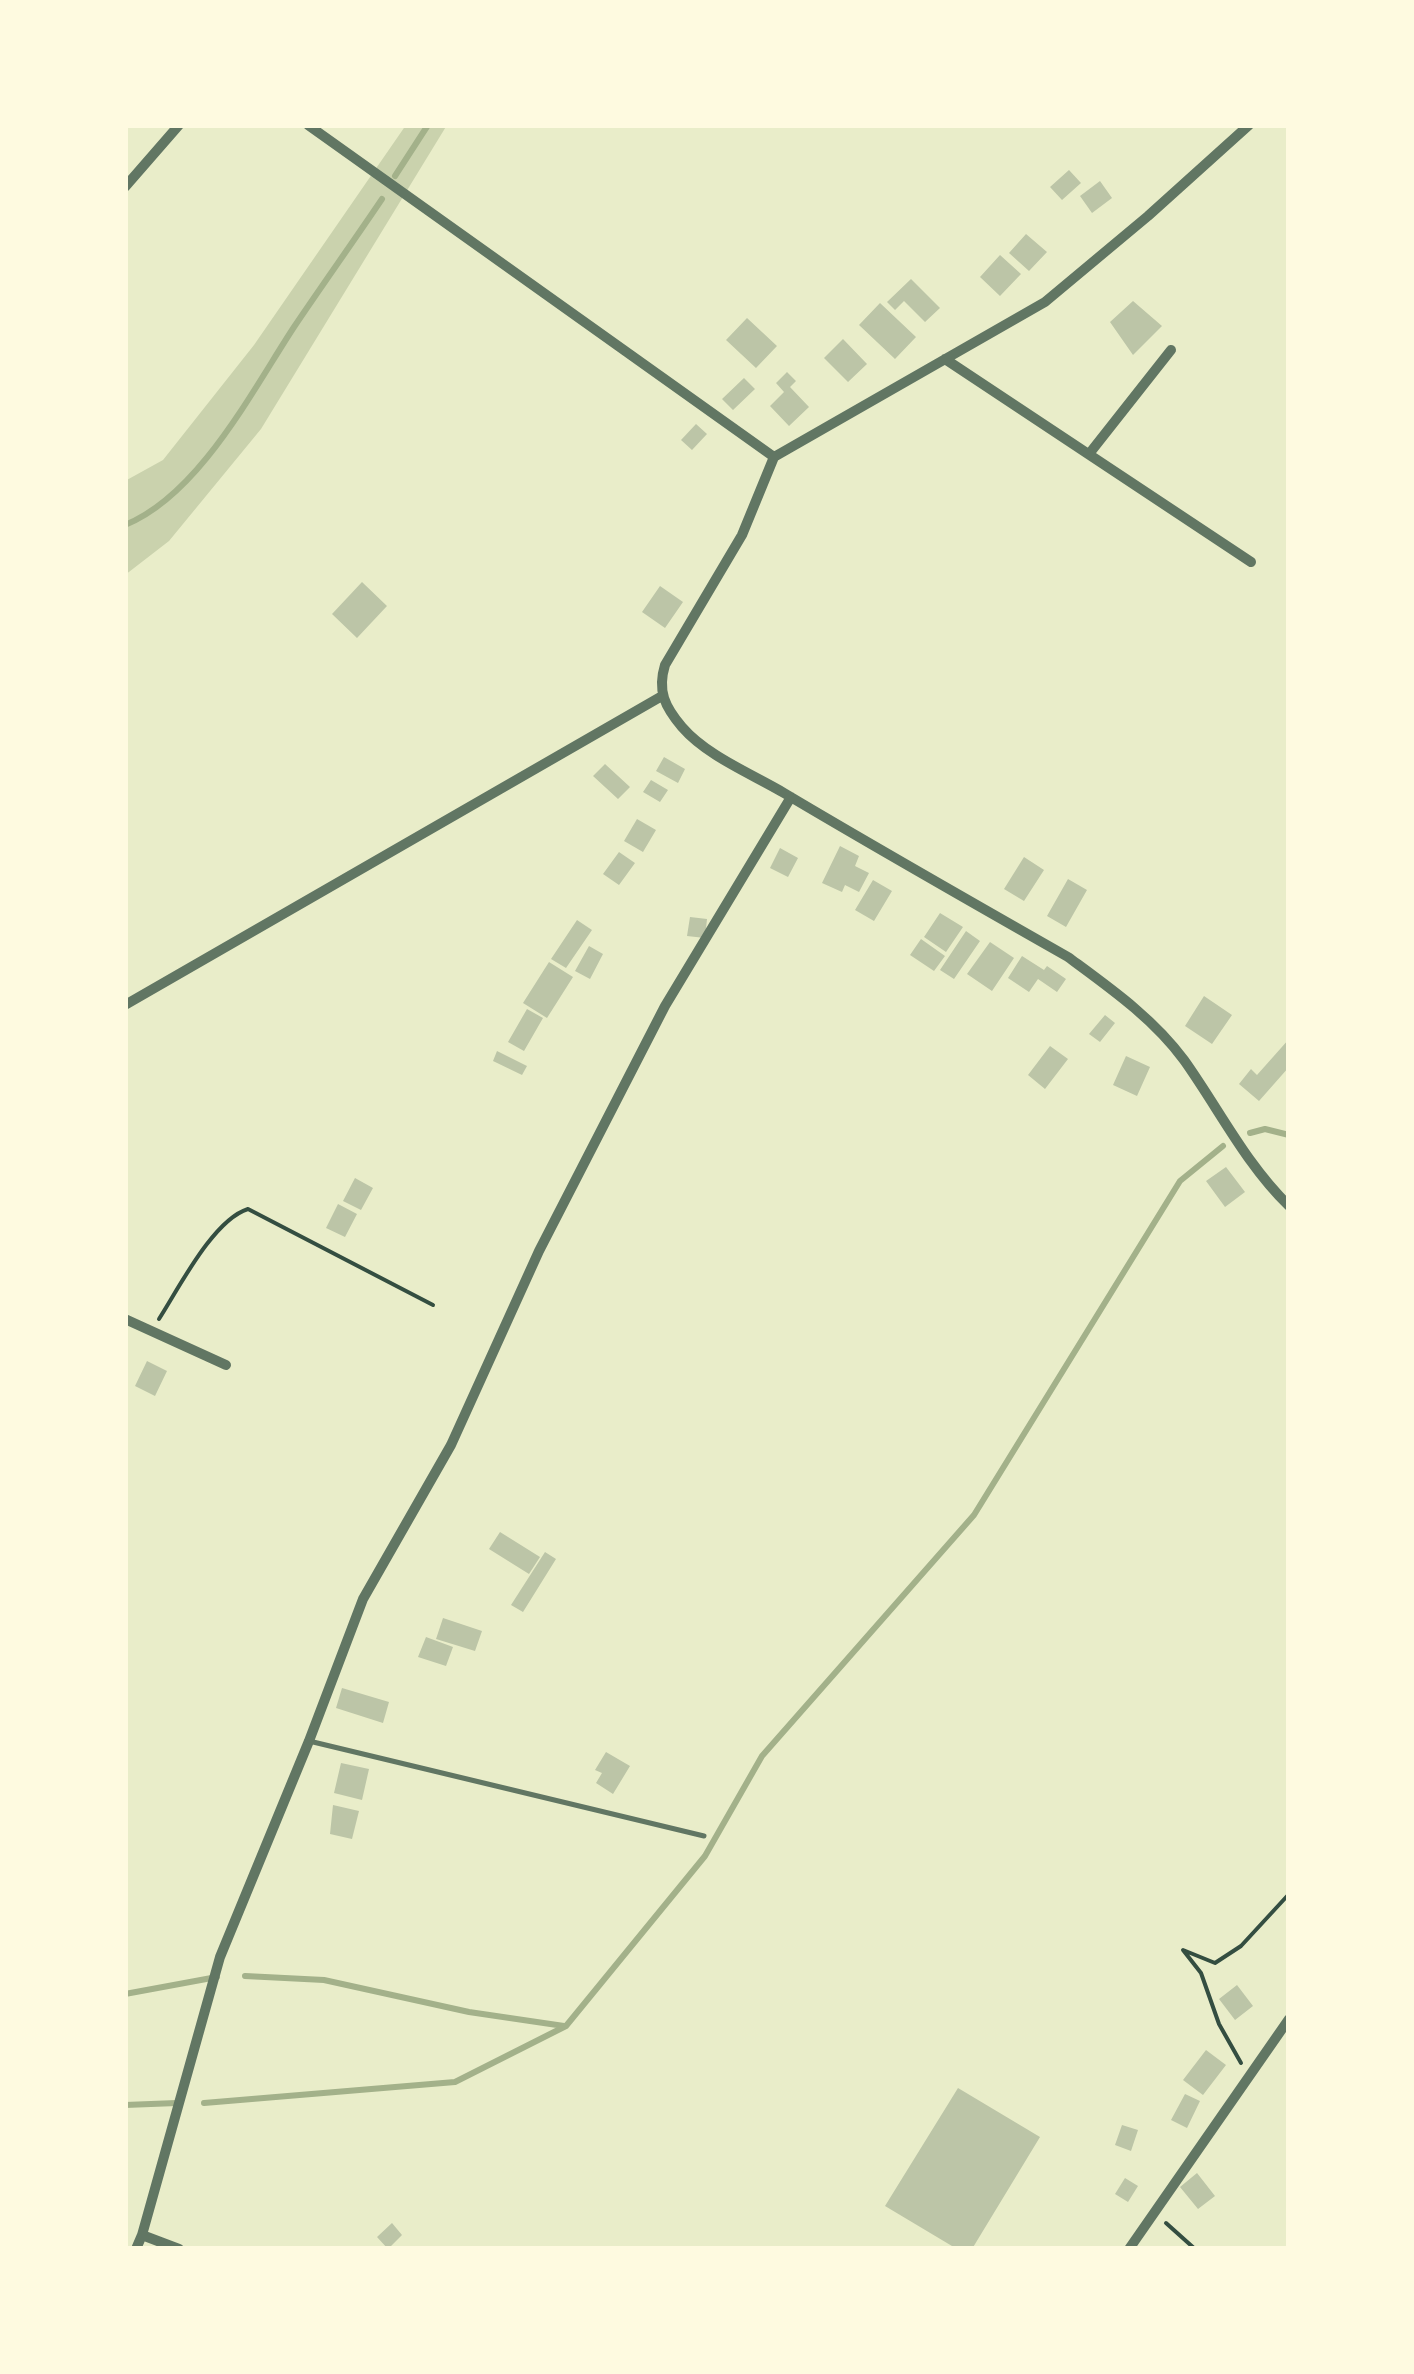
<!DOCTYPE html>
<style>
body{margin:0}
#map{position:relative;width:1414px;height:2374px;overflow:hidden;background:#e9edc9;font-family:"Titillium Web",sans-serif}
canvas{display:block}
.frame{position:absolute;inset:0;border:128px solid #fefae0;pointer-events:none}
</style>
<div id="map">
<canvas width="1414" height="2374"></canvas>
<div class="frame"></div>
</div>
<script>
const context = document.querySelector('canvas').getContext('2d');
context.lineJoin = 'round';
function fillPath(path, color) {
  context.fillStyle = color;
  context.fill(path, 'evenodd');
}
function strokePath(path, color, width, dash) {
  context.strokeStyle = color;
  context.lineWidth = width;
  context.lineCap = dash ? 'butt' : 'round';
  context.setLineDash(dash || []);
  context.stroke(path);
}
fillPath(new Path2D(`
 M406,125H447L261,429L169,541L125,575V481L163,460L254,345Z`), '#cad2ad');
strokePath(new Path2D(`
 M395,176L428,125
 M125,525C199,495 252,391 294,327C323,284 353,242 382,199
 M1250,1133L1265,1129L1289,1135
 M245,1976L324,1980L469,2012L564,2026
 M125,1994L217,1977
 M204,2103L455,2082L566,2026L705,1856L762,1756L974,1515L1180,1181L1223,1146
 M125,2105L177,2103`), '#a3b18a', 6);
fillPath(new Path2D(`
 M1069,170L1081,183L1062,200L1050,187Z
 M1100,181L1112,198L1092,213L1080,196Z
 M1026,234L1047,252L1029,271L1009,253Z
 M1000,255L1021,274L1000,296L980,277Z
 M911,279L940,308L925,322L904,301L895,310L887,302Z
 M1133,301L1162,326L1133,355L1110,322Z
 M880,303L916,337L895,359L859,325Z
 M747,318L777,346L756,368L726,340Z
 M843,339L867,364L848,382L824,358Z
 M787,372L796,381L790,387L809,407L789,426L770,406L784,392L776,383Z
 M744,378L755,389L733,410L722,399Z
 M696,424L707,434L692,450L681,440Z
 M362,582L387,606L357,638L332,614Z
 M660,586L683,602L665,628L642,612Z
 M664,757L685,769L678,783L656,771Z
 M605,764L630,787L618,799L593,776Z
 M651,780L668,790L660,802L643,792Z
 M637,819L656,830L643,852L624,841Z
 M840,846L859,856L855,866L869,873L859,892L845,885L842,892L822,883Z
 M780,848L798,858L788,877L770,868Z
 M619,852L635,863L619,885L603,874Z
 M1024,857L1044,870L1024,901L1004,889Z
 M1068,879L1087,890L1066,927L1047,916Z
 M873,880L892,891L874,921L855,910Z
 M940,913L963,927L946,952L924,937Z
 M690,917L707,919L705,938L687,936Z
 M577,920L592,930L566,968L551,959Z
 M966,931L980,941L954,979L940,970Z
 M921,939L945,956L934,971L910,955Z
 M990,942L1014,958L992,991L967,974Z
 M589,946L603,954L590,979L575,971Z
 M1022,956L1044,970L1047,966L1066,979L1057,992L1038,979L1029,992L1008,978Z
 M549,962L573,977L547,1018L523,1003Z
 M1204,996L1232,1015L1212,1044L1185,1026Z
 M527,1009L543,1018L524,1051L508,1042Z
 M1105,1015L1115,1023L1100,1042L1089,1034Z
 M1289,1039V1067L1259,1101L1239,1084L1251,1069L1257,1075Z
 M1050,1046L1068,1059L1045,1089L1028,1075Z
 M497,1051L527,1066L522,1075L493,1061Z
 M1126,1056L1150,1067L1137,1096L1113,1085Z
 M1226,1167L1245,1192L1225,1207L1206,1181Z
 M355,1178L373,1188L361,1210L343,1201Z
 M338,1204L357,1214L345,1237L326,1228Z
 M147,1361L167,1371L155,1396L135,1386Z
 M500,1532L540,1557L529,1574L489,1549Z
 M545,1552L556,1559L523,1612L511,1605Z
 M443,1618L482,1631L475,1651L436,1639Z
 M426,1637L453,1647L446,1666L418,1657Z
 M342,1688L389,1702L383,1723L336,1708Z
 M606,1752L630,1766L613,1794L596,1783L602,1773L595,1770Z
 M341,1763L369,1769L362,1800L334,1793Z
 M333,1805L359,1811L352,1839L330,1834Z
 M1237,1985L1253,2006L1235,2020L1219,1999Z
 M1206,2050L1226,2065L1203,2095L1183,2080Z
 M958,2088L1040,2137L972,2249H957L885,2206Z
 M1185,2094L1200,2101L1187,2128L1171,2120Z
 M1122,2125L1138,2130L1131,2151L1115,2145Z
 M1197,2173L1215,2196L1198,2209L1180,2187Z
 M1125,2178L1138,2186L1128,2202L1115,2194Z
 M392,2223L402,2235L388,2249L377,2237Z`), '#bcc5a7');
strokePath(new Path2D(`
 M159,1319C179,1288 213,1220 248,1209L433,1305
 M1241,2063L1219,2024L1201,1973L1183,1950L1215,1963L1241,1946L1289,1894
 M1166,2223L1195,2249`), '#344e41', 4);
strokePath(new Path2D(`
 M309,1741L704,1836`), '#617663', 5);
strokePath(new Path2D(`
 M308,125L774,457L742,535L665,665C657,691 665,707 682,727C707,756 752,774 784,793C878,849 973,903 1068,957C1110,988 1153,1018 1184,1060C1219,1109 1245,1163 1289,1206
 M125,187L179,125
 M945,359L1251,562
 M1089,454L1171,350
 M774,457L1045,302L1148,216L1249,125
 M125,1005L662,696
 M125,1319L226,1365
 M142,2235L220,1957L309,1741L363,1599L451,1445L539,1251L665,1006L791,797
 M136,2249L142,2235L179,2249
 M1129,2249L1289,2019`), '#617663', 10);
</script>
